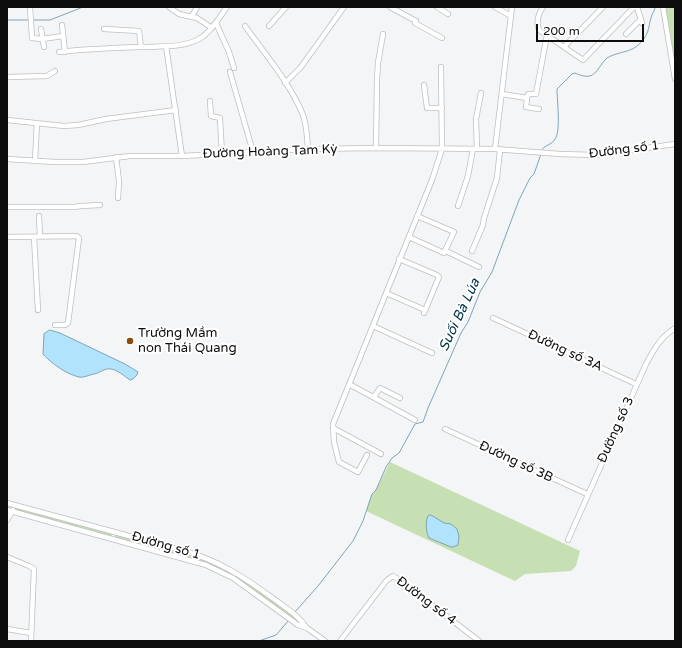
<!DOCTYPE html>
<meta charset="utf-8">
<style>
body{margin:0}
#map{position:relative;width:682px;height:648px;overflow:hidden;background:#f3f5f6;font-family:"Varela Round",sans-serif}
canvas{display:block}
.frame{position:absolute;inset:0;border:8px solid #0d0d0e;pointer-events:none}
.scale{position:absolute;left:536px;top:24px;width:108px;height:18px;box-sizing:border-box;border:2px solid #0d0d0e;border-top:0;padding-left:5px;font-size:12px;line-height:14px;white-space:nowrap;color:#0d0d0e;-webkit-text-stroke:3px #fff;paint-order:stroke}
</style>
<div id="map">
<canvas width="682" height="648"></canvas>
<div class="frame"></div>
<div class="scale">200 m</div>
</div>
<script>
const context = document.querySelector('canvas').getContext('2d');
context.lineJoin = 'round';
function fillPath(path, color) {
  context.fillStyle = color;
  context.fill(path, 'evenodd');
}
function strokePath(path, color, width, dash) {
  context.strokeStyle = color;
  context.lineWidth = width;
  context.lineCap = dash ? 'butt' : 'round';
  context.setLineDash(dash || []);
  context.stroke(path);
}
function label(font, color, halo, rows, align = 'center') {
  context.font = font + ' "Varela Round",sans-serif';
  context.lineWidth = 4;
  context.setLineDash([]);
  context.textBaseline = 'middle';
  context.strokeStyle = halo;
  context.fillStyle = color;
  for (const [text, x, y, turn = 0] of rows) {
    context.save();
    context.translate(x, y);
    context.rotate((+turn || 0) * Math.PI / 180);
    context.textAlign = isNaN(turn) ? turn : align;
    if (halo) context.strokeText(text, 0, 0);
    context.fillText(text, 0, 0);
    context.restore();
  }
}
fillPath(new Path2D(`
 M665,7H675V66Z
 M390,462L580,551L576,566L571,571L525,574L515,581L366,511L372,494L376,490Z
 M16,506L112,532V537L15,511Z
 M115,533L181,551L222,566L221,570L196,560L115,538Z
 M225,568L242,578L296,617L304,625L299,624L234,577L223,571Z`), '#c6dfb3');
const water = new Path2D(`
 M50,330L60,333L125,364L138,372C137,376 134,379 130,380C124,376 118,370 111,369C104,368 100,373 94,374C89,375 83,378 79,377C66,374 51,363 43,354L44,334Z
 M431,515L444,523L451,524L457,529L459,536L458,545L453,547H451L429,538C426,532 425,522 428,516Z`);
fillPath(water, '#b2e3fd');
strokePath(water, '#80a3b5', 1);
strokePath(new Path2D(`
 M7,20H28
 M34,20H50L83,7
 M541,151C544,145 552,145 555,139C561,132 557,99 557,89L572,74L575,73C579,75 585,77 590,76C597,74 601,63 607,58C621,50 632,54 643,40C652,28 647,22 655,9L654,7
 M294,613L318,586L353,541L363,521L372,494L376,490L386,467L392,458L399,453L415,424L423,422L428,408L461,333L468,322L480,292L492,272L519,200L530,178L534,174L541,154
 M259,641L276,635L289,620`), '#80a3b5', 1);
const minor = new Path2D(`
 M30,7L32,38L42,39L63,36
 M169,7L179,14L197,18L212,28
 M390,7L416,21
 M437,7L448,14
 M495,7L511,16
 M543,7C538,14 536,22 539,30L583,60L634,7
 M637,7L642,23
 M663,7L675,79
 M192,16L197,7
 M216,23L229,52L234,68
 M415,23L442,38
 M62,25L65,52
 M245,26C265,54 290,83 303,115C307,126 307,138 308,149
 M269,26L286,7
 M41,29L44,47
 M104,29L139,31L141,47
 M626,34L641,19
 M166,46L182,156
 M564,47L603,7
 M59,52C86,49 115,48 142,47C160,46 183,48 199,39C211,32 219,18 227,7
 M230,72L253,152
 M7,77L47,76L55,71
 M285,83L301,67L344,7
 M424,85L427,108H442
 M502,94L527,98L528,94H536L547,35
 M527,98L526,107L539,109
 M210,101L211,116L220,118L222,154
 M7,120L64,126L78,125L106,119L176,110
 M376,148L377,80L378,63L383,34
 M477,149L476,119L481,93
 M495,149L512,7
 M116,157L119,181L118,198
 M7,159L55,162H83L130,156H182L308,149L376,148L495,149L560,154L597,155L675,144
 M35,161L37,123
 M458,206L468,176L473,149
 M7,207H74L81,206L100,205
 M39,216L40,236
 M7,237L77,236L79,238L68,323L65,325H55
 M34,237L38,310
 M409,237L444,253L453,234L454,232L452,231L417,216
 M446,251L479,267
 M472,251L483,225L484,218L497,178L500,150
 M399,259L437,275L439,277L424,313
 M386,293L425,310
 M493,318L636,384
 M373,326L432,353
 M349,384L415,420
 M374,397L380,388L400,398
 M333,428L381,454
 M445,429L587,494
 M367,455L358,472L339,462L334,442L333,424L432,180L442,149L441,67
 M7,503L181,550C218,560 244,577 274,599C286,608 298,615 307,628
 M7,510L206,565L233,578L298,625L307,628L325,641
 M7,520L13,510
 M568,540L646,364C654,349 661,337 675,328
 M7,557L29,566L34,569L31,641
 M7,629L31,633
 M340,641L387,580L393,576L398,579L479,641`);
strokePath(minor, '#bdbfc0', 6);
strokePath(minor, '#fff', 4.5);
for (const [x, y, r, color] of [
 [130,341,4,"#874c05"]
]) {
  const dot = new Path2D();
  dot.arc(x, y, r, 0, 2 * Math.PI);
  context.fillStyle = color;
  context.fill(dot);
  strokePath(dot, '#fff', 1.5);
}
label('13px', '#0d0d0e', '#fff', [
 ["Đường số 1",624,150,-7],
 ["Đường Hoàng Tam Kỳ",270,152,-2],
 ["Đường số 3A",565,351,25],
 ["Đường số 3",616,430,-66],
 ["Đường số 3B",516,462,25],
 ["Đường số 1",166,546,16],
 ["Đường số 4",426,601,37]
]);
label('13px', '#0d0d0e', '#fff', [
 ["Trường Mầm",138,334],
 ["non Thái Quang",138,349]
], 'left');
label('italic 14px', '#00344a', '#fff', [
 ["Suối Bà Lúa",460,315,-65]
]);
</script>
